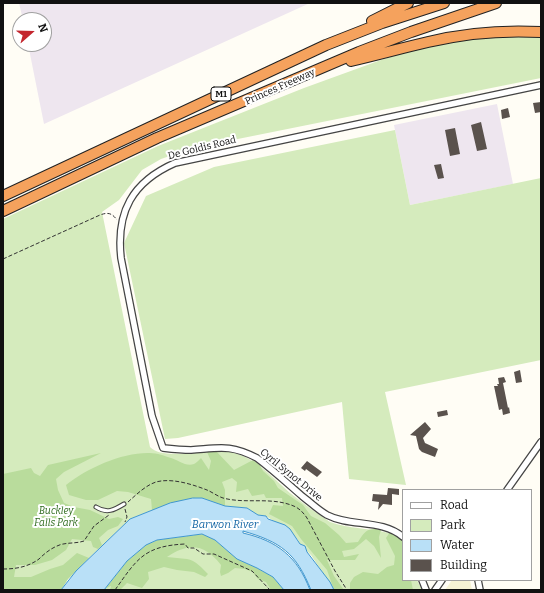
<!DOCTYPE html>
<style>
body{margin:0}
#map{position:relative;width:544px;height:593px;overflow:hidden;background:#fffdf5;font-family:Bitter,serif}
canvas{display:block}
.frame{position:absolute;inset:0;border:4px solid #111;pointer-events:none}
.legend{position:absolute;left:402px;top:489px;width:130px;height:92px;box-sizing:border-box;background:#fff;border:1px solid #a0a0a0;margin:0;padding:5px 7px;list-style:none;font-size:12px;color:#111}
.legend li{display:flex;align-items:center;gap:8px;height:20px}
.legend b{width:20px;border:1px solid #a0a0a0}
.north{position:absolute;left:12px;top:12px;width:40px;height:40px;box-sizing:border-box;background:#fff;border:1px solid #a0a0a0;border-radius:50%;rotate:70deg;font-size:11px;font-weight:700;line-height:16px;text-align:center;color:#111}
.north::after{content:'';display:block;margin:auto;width:14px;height:18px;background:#c4262e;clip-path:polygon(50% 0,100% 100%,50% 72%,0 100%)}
</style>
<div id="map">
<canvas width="544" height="593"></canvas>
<div class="frame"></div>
<ul class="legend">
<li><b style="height:5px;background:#fff"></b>Road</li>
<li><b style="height:11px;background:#d5ebbd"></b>Park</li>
<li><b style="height:11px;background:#b9e0f7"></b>Water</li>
<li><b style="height:11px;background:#5a524d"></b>Building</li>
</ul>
<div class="north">N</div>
</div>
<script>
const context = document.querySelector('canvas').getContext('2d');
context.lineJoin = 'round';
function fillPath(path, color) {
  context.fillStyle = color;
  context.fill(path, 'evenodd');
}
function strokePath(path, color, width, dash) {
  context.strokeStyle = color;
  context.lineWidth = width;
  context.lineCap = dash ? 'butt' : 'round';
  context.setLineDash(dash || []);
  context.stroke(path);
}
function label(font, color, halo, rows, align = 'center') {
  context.font = font + ' Bitter,serif';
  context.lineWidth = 4;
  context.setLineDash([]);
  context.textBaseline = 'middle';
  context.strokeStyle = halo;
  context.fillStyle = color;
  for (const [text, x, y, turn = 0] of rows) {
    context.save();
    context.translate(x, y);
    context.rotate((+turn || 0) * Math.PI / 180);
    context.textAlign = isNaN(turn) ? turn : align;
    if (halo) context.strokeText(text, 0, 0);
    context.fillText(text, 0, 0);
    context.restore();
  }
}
fillPath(new Path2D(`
 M19,3H310L44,124L28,44H44V20H23Z
 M497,104L513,184L410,205L394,125Z`), '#eee6ef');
fillPath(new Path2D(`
 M452,580H470L472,590H445Z`), '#f6f3d4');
fillPath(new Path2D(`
 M541,35V78L193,148L161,159L142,170L119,200L102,212L150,447C164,462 211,447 231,452C256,458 271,476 290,493C303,503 316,513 330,522C349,529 370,528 389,533L403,580H417L422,590H334L311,555L300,544L298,540L292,533L266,516L258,515L247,508L170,503L130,519L89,558L68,579L61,590H3V219L158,146L304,88L381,60L427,46L484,36Z
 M395,130L410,205L541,178V360L385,392L406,485L349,479L342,402L178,438L165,439L124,243L146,196L214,167Z
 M203,534L284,590H104L105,589Z`), '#d5ebbd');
fillPath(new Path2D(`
 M216,451L234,470L253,460L260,465L263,471L274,481L278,488L303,505L311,516L325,523L339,535L346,543L358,542C365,531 368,527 381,530L379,537L381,558L374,546L366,539L354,549L342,551L344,557L359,554L355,560H327L334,576L344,590H334L327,570L301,539L292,526L269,514L273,505L283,506L282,498H266L264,494L252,496L248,489L236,492L237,482L232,478L222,482L225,490V506C217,504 209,499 201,498C190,496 163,506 152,510L151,499L128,492L117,491L98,500H86L69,495L66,485C87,468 123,452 150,453C157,453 165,456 171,458C178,460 186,467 194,464C196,463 199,460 201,458L209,470L211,461L207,452Z
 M101,453L64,472L56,479L58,490L64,503L74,507L90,510L109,519L118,517L123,519L118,526L108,530L99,538L102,545L98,549L93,547L91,541L72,539L66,550L52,560L35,565H16L14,577H31L50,569L63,565L77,553L89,558L68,579L61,590H3V474L31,468L34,473L40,476L48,465Z
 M390,532L403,540V580H411L413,590H350V583L354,577L363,572L378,574L387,567L394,565L395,556L386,538Z
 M203,534L215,540L237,559L257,568L273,577L284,590H271L266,582L258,579L253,572L245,569L235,568L228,573L221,576L220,572L221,565C205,544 189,542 167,557C174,558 180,558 187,559C195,560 203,569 208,574L205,577L194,572L177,570L164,567L148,572L149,579L142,588L127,583L120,590H110L111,586L105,589L127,561L146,545L157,540Z`), '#b9dc9c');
const water = new Path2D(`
 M193,498H202L225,506L247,508L258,515L266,516L268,519L285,525L290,529L300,544L305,546L307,552L330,582L334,590H311C296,553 281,542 243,531V533C277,541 297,556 310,590H284L273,577L257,568L237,559L215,540L202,534L157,540L146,545L127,561L104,590H61L76,571L130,519L170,503Z`);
fillPath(water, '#b9e0f7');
strokePath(water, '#3f96cf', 1);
fillPath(new Path2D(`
 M541,102V112L535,113L533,103Z
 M508,108L510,117L502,119L501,110Z
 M481,122L487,149L477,151L471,125Z
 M455,128L460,154L450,156L445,130Z
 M441,164L444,178L438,179L434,165Z
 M520,370L522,382L516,383L514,372Z
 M504,377L506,382L503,383L508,408L509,407L510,413L503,415L502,409L499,410L494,386H498L497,384H499L498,378Z
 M447,410L448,415L438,417L437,412Z
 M425,422L431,429L423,438L425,443L438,449L435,457L422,452L419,449L416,436L410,435Z
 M307,461L322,472L317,477L306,469L305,471L301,468Z
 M388,488L399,489V495L392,494V505L383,504L378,510L379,502L372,501L373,494L387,495Z`), '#5a524d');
const lane = new Path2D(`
 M96,507C107,514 114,510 124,504`);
const street = new Path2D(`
 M507,490L541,442
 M403,537C382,519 350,527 327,515C318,510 310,502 302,496C287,483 273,470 257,458C230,444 220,448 191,450C181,450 172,449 163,448L152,416L121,258C116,212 132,182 175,163L541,85
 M422,580L426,590
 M478,580L480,590
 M435,590L442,580`);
const highway = new Path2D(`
 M372,21L408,3
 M351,61C377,55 402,48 428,42C465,33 504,30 541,32
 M3,196L326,45L382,23L444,3
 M3,211L157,138L359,52L411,32L496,3`);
strokePath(lane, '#444', 5);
strokePath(street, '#444', 8);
strokePath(highway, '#222', 12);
strokePath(new Path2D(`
 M3,259L100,215C108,212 112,213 117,220
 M128,502C137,494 149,482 161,481C176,479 194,485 207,490C212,492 217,496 223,498C245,504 269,497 291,505C298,507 303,512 307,518L335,571L347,590
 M125,509L127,517L125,522
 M3,569C16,569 28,567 39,559C44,554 50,549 57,546C65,542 75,544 84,541L94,526L109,515
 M115,590C137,559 144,546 185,544L188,548H194L203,554H214L252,571L270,590`), '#333', 1, [4, 2]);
strokePath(lane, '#fff', 3);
strokePath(street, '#fff', 5.5);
strokePath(highway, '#f5a25d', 10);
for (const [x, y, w] of [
 [221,94,20]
]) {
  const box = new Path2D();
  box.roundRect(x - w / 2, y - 7, w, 14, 3);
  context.fillStyle = '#fff';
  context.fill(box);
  strokePath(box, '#111', 1);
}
label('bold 9px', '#111', null, [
 ["M1",221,94]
]);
label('10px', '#111', '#fff', [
 ["Princes Freeway",280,87,-24],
 ["De Goldis Road",202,148,-14],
 ["Cyril Synot Drive",291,475,39]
]);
label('italic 10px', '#2f6b1f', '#fff', [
 ["Buckley",56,511],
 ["Falls Park",56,523]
]);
label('italic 11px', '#1768a6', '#fff', [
 ["Barwon River",225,525]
]);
</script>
